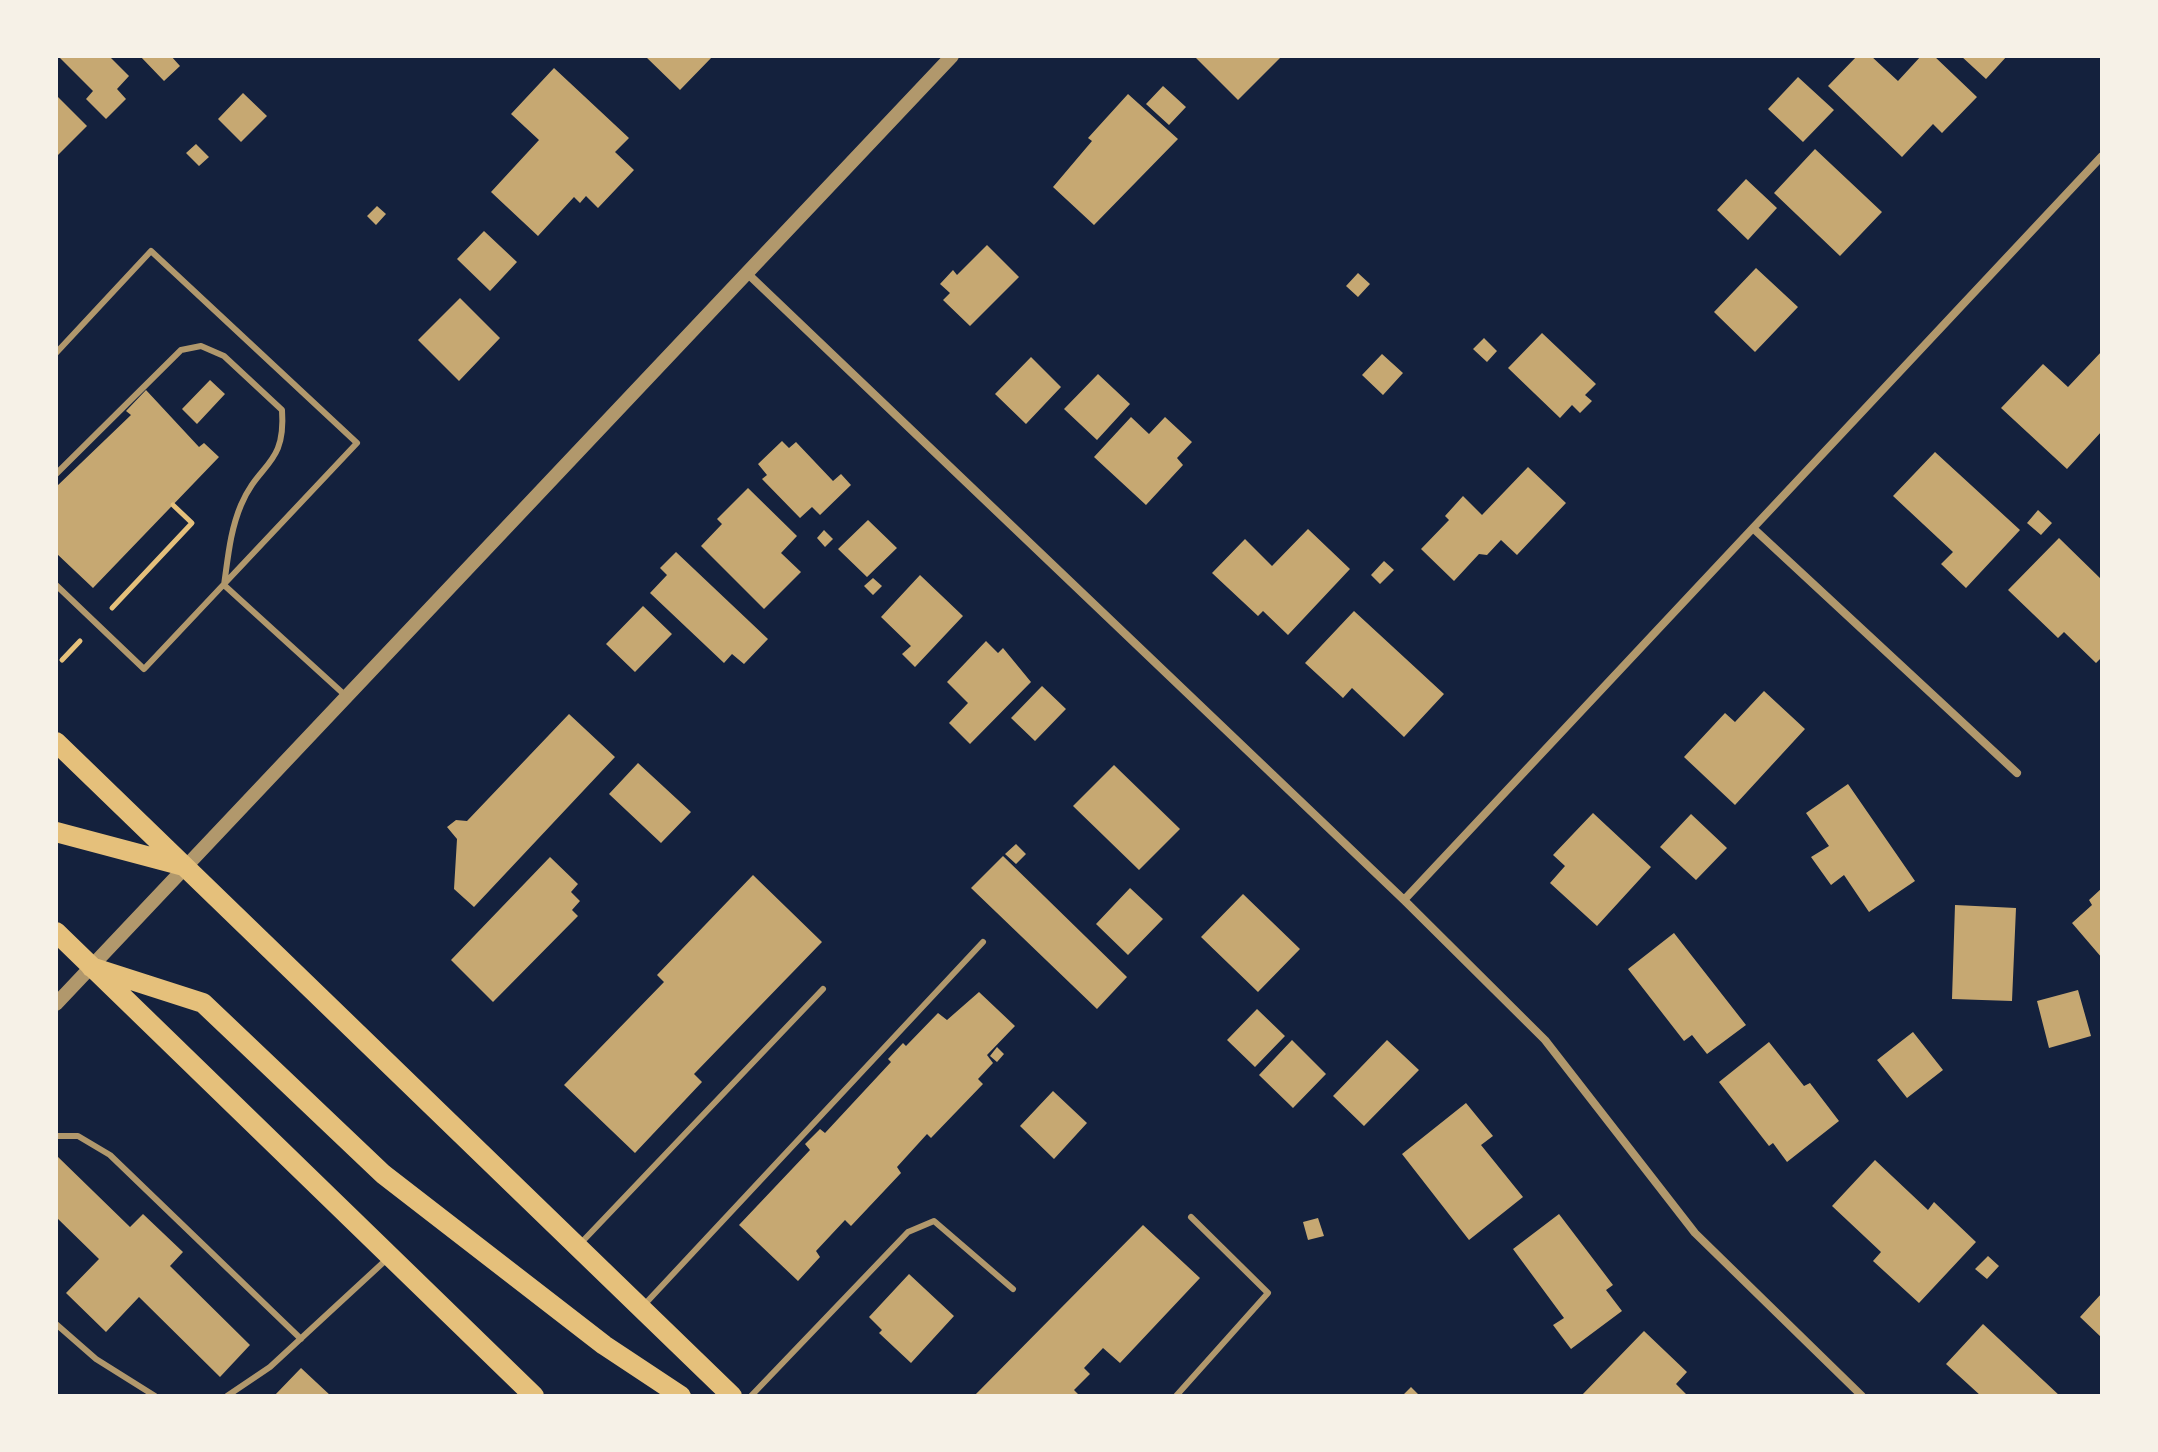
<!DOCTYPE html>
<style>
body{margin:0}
#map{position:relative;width:2158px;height:1452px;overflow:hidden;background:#14213d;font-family:"Public Sans",sans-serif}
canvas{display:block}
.frame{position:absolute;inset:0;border:58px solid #f6f1e7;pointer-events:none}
</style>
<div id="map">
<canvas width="2158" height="1452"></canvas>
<div class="frame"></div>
</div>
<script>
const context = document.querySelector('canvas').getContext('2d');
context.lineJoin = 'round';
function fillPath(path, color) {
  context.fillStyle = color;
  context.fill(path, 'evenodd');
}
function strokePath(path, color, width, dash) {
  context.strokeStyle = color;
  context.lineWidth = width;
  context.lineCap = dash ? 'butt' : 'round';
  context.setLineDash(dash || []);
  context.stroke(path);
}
fillPath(new Path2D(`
 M58,56H109L129,76L117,89L126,99L106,119L86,99L93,91Z
 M140,56H171L180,66L164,81Z
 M645,56H713L680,90Z
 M1194,56H1282L1238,100Z
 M1857,56H1871L1898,81L1921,56H1934L1977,97L1942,133L1933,124L1902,157L1828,86Z
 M1961,56H2007L1986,79Z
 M554,68L629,138L615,152L634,170L598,208L586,196L580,203L574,197L538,236L491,192L539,140L511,114Z
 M1798,77L1834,110L1803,142L1768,109Z
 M1163,86L1186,107L1169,125L1146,104Z
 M243,93L267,116L241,142L218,119Z
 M1128,94L1178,139L1094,225L1053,187L1092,141L1088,138Z
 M56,95L87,126L56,157Z
 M196,144L209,157L199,166L186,153Z
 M1815,149L1882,212L1840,256L1774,193Z
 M1746,179L1777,208L1748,240L1717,210Z
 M377,206L386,214L376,225L367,216Z
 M484,231L517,262L490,291L457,259Z
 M987,245L1019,277L970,326L943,300L950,293L940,284L953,270L957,275Z
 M1756,268L1798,307L1755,352L1714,312Z
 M1358,273L1370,284L1358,297L1346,286Z
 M460,298L500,338L459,381L418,340Z
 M1542,333L1596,384L1585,395L1592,401L1580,413L1572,405L1560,418L1508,368Z
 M1484,338L1497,351L1487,362L1473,349Z
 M2102,351V431L2067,469L2001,408L2043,364L2068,387Z
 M1382,354L1403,373L1383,395L1362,375Z
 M1031,357L1061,387L1026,424L995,394Z
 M1098,374L1130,404L1097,440L1064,409Z
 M210,380L225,394L197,424L182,409Z
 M146,390L199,447L204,443L219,457L93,588L56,553V487L131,415L126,411Z
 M1131,417L1149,434L1165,417L1192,442L1177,458L1183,465L1146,505L1094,457Z
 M782,441L789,448L796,442L833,481L841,474L851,485L820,515L812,507L800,518L762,479L767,475L758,464Z
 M1935,452L2020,530L1966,588L1941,564L1953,552L1893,496Z
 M1528,467L1566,503L1517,555L1501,540L1487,555L1479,554L1454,581L1421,549L1449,520L1445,516L1463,496L1482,515Z
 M748,488L797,536L781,553L801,572L764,609L701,546L722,524L717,519Z
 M2038,510L2052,523L2041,535L2027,523Z
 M868,520L897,548L867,577L838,549Z
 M1308,529L1350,569L1288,635L1263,611L1258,616L1212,573L1245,539L1272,566Z
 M824,530L833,539L825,547L817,538Z
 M2059,538L2102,580V657L2096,663L2064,632L2058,638L2008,590Z
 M676,552L768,639L744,664L732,654L724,663L650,593L667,575L660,568Z
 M1384,561L1394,570L1380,584L1371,575Z
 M920,575L963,616L915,667L902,654L911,646L881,617Z
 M873,578L882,586L873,595L864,586Z
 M643,606L672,634L635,672L606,644Z
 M1354,611L1444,694L1404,737L1352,688L1343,698L1305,663Z
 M986,641L998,653L1003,648L1031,682L970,744L949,723L968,703L947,682Z
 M1042,686L1066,709L1035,741L1011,718Z
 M1764,691L1805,729L1735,805L1684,757L1725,713L1735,722Z
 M569,714L615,757L474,907L454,889L457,839L447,827L456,820L467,821Z
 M638,763L691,812L661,843L609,794Z
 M1114,765L1180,829L1139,870L1073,806Z
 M1848,784L1915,881L1869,912L1844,875L1831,885L1811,857L1829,846L1806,813Z
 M1593,813L1651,867L1597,926L1550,883L1565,866L1553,855Z
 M1691,814L1727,848L1696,880L1660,847Z
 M1016,844L1026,854L1016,864L1005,854Z
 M1003,856L1127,977L1097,1009L971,888Z
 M550,857L578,884L571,892L580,901L572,910L578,916L493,1002L451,960Z
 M753,875L822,942L694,1074L702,1082L635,1153L564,1085L664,982L657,975Z
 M1130,888L1163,919L1128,955L1096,924Z
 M2102,888V958L2072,923L2092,905L2089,900Z
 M1243,894L1300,949L1258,992L1201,937Z
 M1955,905L2016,908L2012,1001L1952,999Z
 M1674,933L1746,1025L1707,1054L1692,1035L1684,1041L1628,969Z
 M2078,990L2091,1036L2049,1048L2037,1001Z
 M979,992L1015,1026L987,1055L993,1063L978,1079L983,1084L931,1138L927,1134L897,1167L901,1173L851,1226L845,1220L816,1251L820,1257L798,1281L739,1225L810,1150L805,1144L820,1129L825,1133L891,1062L888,1059L903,1043L906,1046L938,1013L947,1020Z
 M1257,1009L1285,1036L1255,1067L1227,1040Z
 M1913,1032L1943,1070L1907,1098L1877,1060Z
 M1292,1040L1326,1074L1293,1108L1259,1075Z
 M1387,1040L1419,1070L1364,1126L1333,1096Z
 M1769,1042L1804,1086L1810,1083L1839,1121L1787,1162L1773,1143L1769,1146L1719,1082Z
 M997,1047L1004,1054L997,1062L990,1056Z
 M1053,1091L1087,1123L1054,1159L1020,1126Z
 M1466,1103L1493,1136L1481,1145L1523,1197L1469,1240L1402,1154Z
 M56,1155L130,1227L143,1214L183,1252L170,1266L250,1345L220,1377L139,1297L106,1332L66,1293L99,1259L56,1217Z
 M1875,1160L1928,1210L1934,1202L1976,1242L1919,1303L1873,1261L1881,1252L1832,1206Z
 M1559,1214L1613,1285L1606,1290L1622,1311L1571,1349L1553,1325L1564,1318L1513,1249Z
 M1318,1218L1324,1236L1308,1240L1303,1222Z
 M1143,1225L1200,1278L1120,1363L1103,1348L1084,1368L1090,1374L1074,1390L1080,1396H974Z
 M1988,1256L1999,1266L1987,1279L1975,1269Z
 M909,1274L954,1316L911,1363L879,1333L882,1330L869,1317Z
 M2102,1293V1338L2080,1317Z
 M1983,1324L2060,1396H1981L1946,1364Z
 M1644,1331L1687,1372L1676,1384L1688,1396H1581Z
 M301,1368L331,1396H274Z
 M1411,1387L1420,1396H1402Z`), '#c6a872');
strokePath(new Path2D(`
 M112,608L192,523L173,505
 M62,660L80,641`), '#e5c07b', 5);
strokePath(new Path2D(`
 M56,353L151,251L357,443L144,669L56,585
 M56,474L181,350L201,346L224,356L282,410C286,466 259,462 241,505C230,531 228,558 224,585L347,697
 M56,1136H78L110,1155L301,1339
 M580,1244L823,989
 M644,1305L983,942
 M56,1324L96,1359L155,1396
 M227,1396L270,1367L387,1259
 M751,1396L908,1232L934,1221L1013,1289
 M1176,1396L1268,1293L1191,1217`), '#b1986c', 6);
strokePath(new Path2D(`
 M748,274L1404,900L1545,1040L1695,1233L1862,1396
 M1754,529L2017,773
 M1404,900L2102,156`), '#b1986c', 8);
strokePath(new Path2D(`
 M56,1004L952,56`), '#b1986c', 14);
strokePath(new Path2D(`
 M56,742L732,1396
 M56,832L184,866
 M56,932L534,1396
 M91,967L203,1003L383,1174L604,1345L681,1396`), '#e5c07b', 20);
</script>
